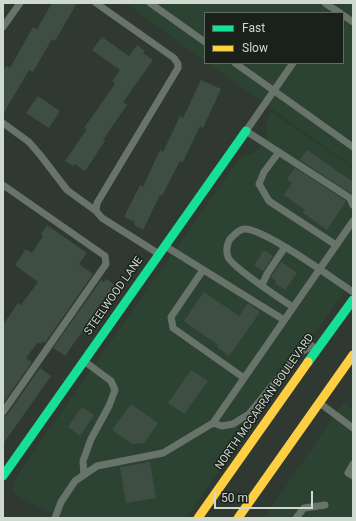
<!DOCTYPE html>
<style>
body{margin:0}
#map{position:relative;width:356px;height:521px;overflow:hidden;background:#2f3931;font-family:Roboto,sans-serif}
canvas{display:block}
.frame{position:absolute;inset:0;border:4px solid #ced9d0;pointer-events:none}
.legend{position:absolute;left:204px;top:12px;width:140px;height:52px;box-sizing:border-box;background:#1a211b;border:1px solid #626b63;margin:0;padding:5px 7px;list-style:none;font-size:12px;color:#ced9d0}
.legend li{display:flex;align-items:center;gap:8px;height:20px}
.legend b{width:20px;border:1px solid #626b63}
.scale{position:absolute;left:214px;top:491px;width:99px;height:18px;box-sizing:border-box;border:2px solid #ced9d0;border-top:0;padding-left:5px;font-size:12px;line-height:14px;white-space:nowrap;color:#ced9d0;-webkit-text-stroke:3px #1a211b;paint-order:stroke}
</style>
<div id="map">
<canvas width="356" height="521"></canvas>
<div class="frame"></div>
<ul class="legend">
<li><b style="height:5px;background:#16e098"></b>Fast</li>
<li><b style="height:5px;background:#ffcf43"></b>Slow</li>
</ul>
<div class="scale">50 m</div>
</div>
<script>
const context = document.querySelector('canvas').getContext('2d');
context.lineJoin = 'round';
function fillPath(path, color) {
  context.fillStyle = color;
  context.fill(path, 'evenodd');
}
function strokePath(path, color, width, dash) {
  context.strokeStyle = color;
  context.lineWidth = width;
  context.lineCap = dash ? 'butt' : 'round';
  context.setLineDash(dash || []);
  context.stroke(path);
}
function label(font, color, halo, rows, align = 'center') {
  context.font = font + ' Roboto,sans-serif';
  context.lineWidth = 3;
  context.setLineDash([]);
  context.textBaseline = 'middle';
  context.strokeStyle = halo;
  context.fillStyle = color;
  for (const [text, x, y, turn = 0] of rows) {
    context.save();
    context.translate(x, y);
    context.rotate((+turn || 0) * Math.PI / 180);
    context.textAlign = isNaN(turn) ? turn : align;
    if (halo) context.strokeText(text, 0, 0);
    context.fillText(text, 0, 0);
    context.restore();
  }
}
fillPath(new Path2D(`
 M125,3H353V167L208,63H343V13H205V61Z
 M271,112L353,168V279L186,518H62L19,497L14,493L12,488L18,474L237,162L241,158L257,151L263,145L266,137L267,120Z
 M344,402L353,409V518H264Z`), '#2d4332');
fillPath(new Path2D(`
 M52,3H77L55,41L52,39L33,72L29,70L3,114V71L6,66L10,68L33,27L37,29Z
 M102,37L129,56L137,45L145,51L143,53L153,60L123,102L127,105L103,140L105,141L85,171L75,164L73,166L65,161L87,129L84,128L115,84L112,81L120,70L92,50Z
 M201,80L221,89L203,128L200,126L183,162L180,161L162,196L160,195L143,230L134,225L135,222L124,217L140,185L143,187L160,150L163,152L180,116L183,118Z
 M38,96L60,111L49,128L26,113Z
 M307,150L353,182L352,194L300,160Z
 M295,168L346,201L327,230L303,213L305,210L284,195L292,183L287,179Z
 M47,225L87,253L79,264L93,274L45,343L43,341L41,344L38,342L26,358L32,362L3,403V325L18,303L21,305L38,282L15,265L26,249L32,253L43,236L41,234Z
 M264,250L273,256L263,271L254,265Z
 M281,262L297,273L285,290L275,283L276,281L271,277Z
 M106,279L115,285L65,356L53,348L101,280L104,282Z
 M204,292L239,316L248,303L260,312L229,356L217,347L218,345L184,321Z
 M40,368L51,376L3,444V417L7,415Z
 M191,370L208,381L184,414L168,403Z
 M131,404L158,423L144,443L132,444L112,430Z
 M82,407L94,415L80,436L68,427Z
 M150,462L156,498L126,503L120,467Z`), '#3e4e43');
strokePath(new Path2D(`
 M96,3L174,58L178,64V68L97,203L96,211L102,218L159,254
 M150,3L205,42
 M325,3L340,13
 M343,15L353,22
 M3,27L20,3
 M235,63L353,147
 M293,63L246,131L350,198L353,205
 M3,123L29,142L41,156L67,190L96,211
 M279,152L264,172L259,184L269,201L336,245
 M3,185L105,256L106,264L3,412
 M165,246L284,320
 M203,270L171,317L173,328L244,378
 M262,285L267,274L285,247
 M293,307C282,300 231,266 228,257C226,251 227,244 230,239C234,235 239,229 245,229C265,229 333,279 353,292
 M84,361L111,381L115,390L109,406L91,439L83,461L84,475
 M321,404L353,428
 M213,423L222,426L233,424L249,414L298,354L312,346
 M353,464L348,473L353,476
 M55,518L61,502L75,481L97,466L163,453L213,423L353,221
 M296,518L304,508L325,505`), '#68736a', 7);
strokePath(new Path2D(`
 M308,362L353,300
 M3,476L246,131`), '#16e098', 9);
strokePath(new Path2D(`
 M198,518L308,362
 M238,518L353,355`), '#ffcf43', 9);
label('11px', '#ced9d0', '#1a211b', [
 ["STEELWOOD LANE",114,296,-55],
 ["NORTH MCCARRAN BOULEVARD",265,402,-55]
]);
</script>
